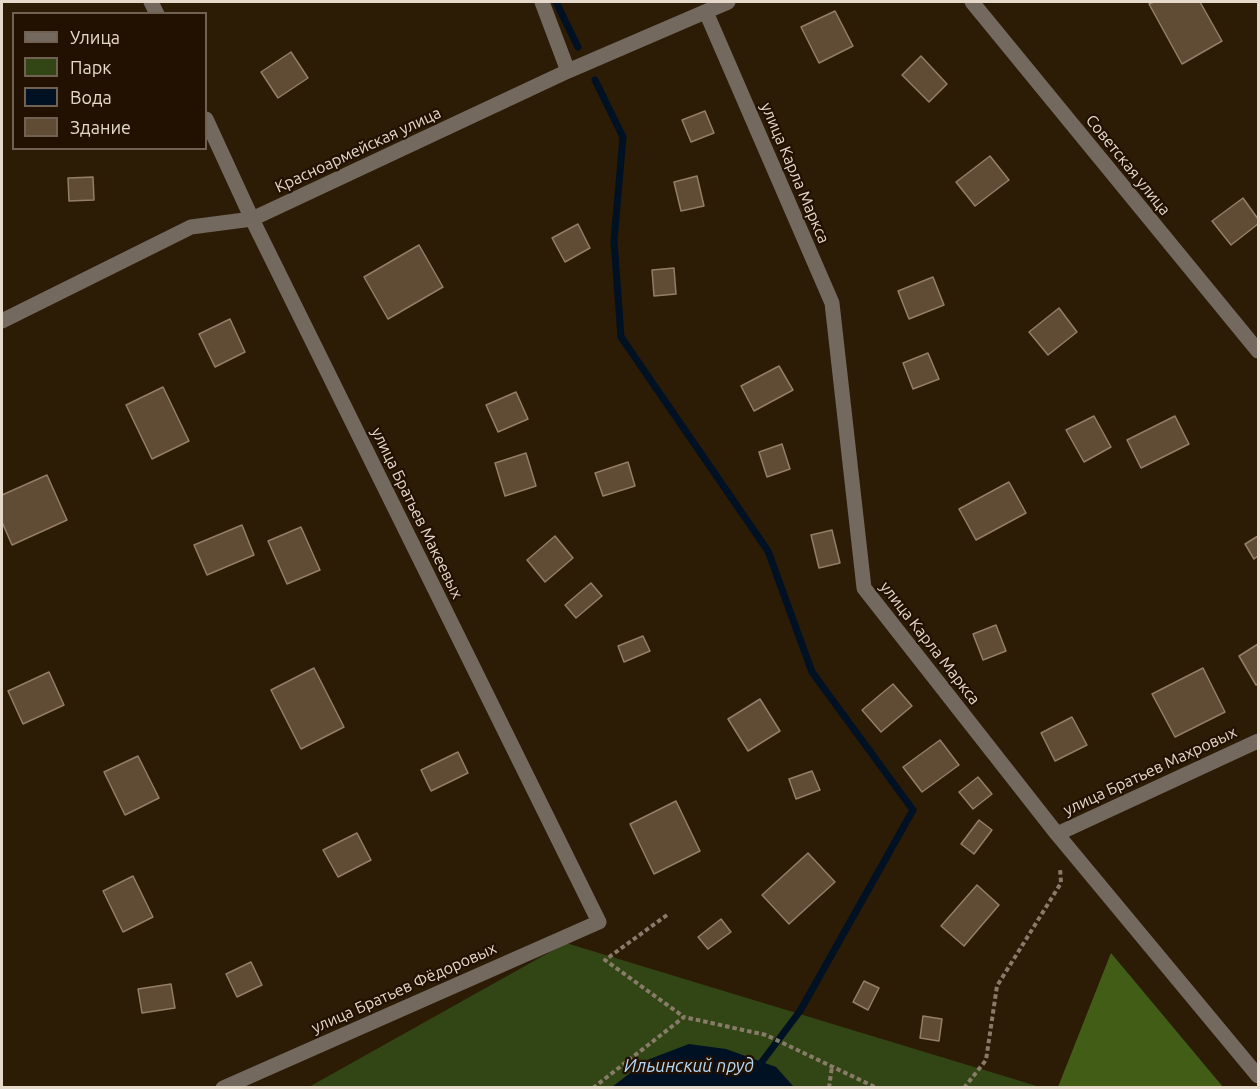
<!DOCTYPE html>
<meta charset="utf-8">
<style>
body{margin:0}
#map{position:relative;width:1260px;height:1089px;overflow:hidden;background:#2c1b05;font-family:Ubuntu,sans-serif}
canvas{display:block}
.frame{position:absolute;inset:0;border:3px solid #e5d9cc;pointer-events:none}
.legend{position:absolute;left:12px;top:12px;width:195px;height:138px;box-sizing:border-box;background:#210;border:2px solid #706152;margin:0;padding:8px 10px;list-style:none;font-size:18px;color:#e5d9cc}
.legend li{display:flex;align-items:center;gap:12px;height:30px}
.legend b{width:30px;border:2px solid #706152}
</style>
<div id="map">
<canvas width="1260" height="1089"></canvas>
<div class="frame"></div>
<ul class="legend">
<li><b style="height:8px;background:#73695f"></b>Улица</li>
<li><b style="height:16px;background:#324615"></b>Парк</li>
<li><b style="height:16px;background:#001124"></b>Вода</li>
<li><b style="height:16px;background:#604b35"></b>Здание</li>
</ul>
</div>
<script>
const context = document.querySelector('canvas').getContext('2d');
context.lineJoin = 'round';
function fillPath(path, color) {
  context.fillStyle = color;
  context.fill(path, 'evenodd');
}
function strokePath(path, color, width, dash) {
  context.strokeStyle = color;
  context.lineWidth = width;
  context.lineCap = dash ? 'butt' : 'round';
  context.setLineDash(dash || []);
  context.stroke(path);
}
function label(font, color, halo, rows, align = 'center') {
  context.font = font + ' Ubuntu,sans-serif';
  context.lineWidth = 4.5;
  context.setLineDash([]);
  context.textBaseline = 'middle';
  context.strokeStyle = halo;
  context.fillStyle = color;
  for (const [text, x, y, turn = 0] of rows) {
    context.save();
    context.translate(x, y);
    context.rotate((+turn || 0) * Math.PI / 180);
    context.textAlign = isNaN(turn) ? turn : align;
    if (halo) context.strokeText(text, 0, 0);
    context.fillText(text, 0, 0);
    context.restore();
  }
}
fillPath(new Path2D(`
 M566,943L1040,1087L307,1088Z`), '#324615');
fillPath(new Path2D(`
 M1111,953L1223,1087H1058Z`), '#425e16');
fillPath(new Path2D(`
 M689,1044L726,1049L776,1067L794,1087H612L647,1060Z`), '#001124');
strokePath(new Path2D(`
 M556,2L578,47
 M595,80L623,137L614,241L621,337L768,551L812,672L913,810L800,1011L761,1063`), '#001124', 7);
const building = new Path2D(`
 M1154,2H1200L1222,41L1182,64L1149,4Z
 M835,11L853,46L819,63L801,27Z
 M291,52L308,78L278,98L261,72Z
 M921,56L947,84L929,102L902,75Z
 M705,111L714,133L691,142L682,120Z
 M990,156L1009,180L975,206L956,182Z
 M697,176L704,206L681,211L674,182Z
 M93,177L94,200L69,201L68,178Z
 M1243,198L1258,219V224L1231,245L1212,221Z
 M578,224L590,248L565,262L552,238Z
 M419,245L443,287L388,319L364,277Z
 M674,268L676,294L654,296L652,270Z
 M933,277L944,305L909,319L898,291Z
 M1059,308L1077,332L1048,355L1029,332Z
 M230,319L245,352L215,367L199,334Z
 M928,353L939,379L913,389L903,363Z
 M779,366L793,390L754,411L741,386Z
 M163,387L189,441L152,459L126,405Z
 M516,392L528,419L498,432L486,405Z
 M1094,416L1111,447L1084,462L1066,430Z
 M1175,416L1189,444L1141,468L1127,440Z
 M782,444L790,469L767,477L759,452Z
 M526,453L536,486L505,496L495,463Z
 M628,462L635,486L603,496L595,473Z
 M47,475L67,520L12,545L2,522V495Z
 M1009,482L1026,513L976,540L959,509Z
 M242,525L254,555L207,575L194,545Z
 M301,527L320,570L287,584L268,541Z
 M832,530L840,563L819,568L811,535Z
 M555,536L573,558L545,582L527,560Z
 M1258,536V556L1254,559L1245,544Z
 M591,583L602,596L576,618L565,605Z
 M996,625L1006,651L983,660L973,634Z
 M643,636L650,651L624,662L618,646Z
 M1258,644V684L1256,685L1239,656Z
 M314,668L344,727L301,749L271,690Z
 M1203,668L1225,712L1175,737L1152,694Z
 M49,672L64,705L23,724L8,691Z
 M893,684L912,706L881,732L862,710Z
 M760,699L780,731L748,751L728,719Z
 M1072,717L1087,745L1055,761L1041,733Z
 M940,740L959,765L922,792L903,767Z
 M458,752L468,773L431,791L421,770Z
 M138,756L159,798L125,815L104,772Z
 M812,771L820,790L796,799L789,779Z
 M978,777L992,794L973,809L959,792Z
 M676,801L700,851L654,874L630,824Z
 M979,820L992,830L974,854L961,844Z
 M357,833L371,860L338,877L323,850Z
 M808,853L835,882L789,924L762,895Z
 M133,876L153,917L123,932L103,891Z
 M977,885L999,905L964,946L941,926Z
 M721,919L731,932L708,949L698,937Z
 M251,962L262,985L237,997L226,974Z
 M864,981L879,988L868,1010L853,1002Z
 M171,984L175,1008L142,1013L138,989Z
 M923,1016L942,1019L939,1041L920,1038Z`);
fillPath(building, '#604b35');
strokePath(building, '#947e66', 1.5);
strokePath(new Path2D(`
 M667,915L605,960L684,1017
 M593,1088L684,1017L766,1035L877,1088
 M829,1088L832,1066
 M964,1088L986,1060L997,986L1061,883L1060,868`), '#897b69', 4, [4.5, 3]);
strokePath(new Path2D(`
 M151,2L157,14
 M542,2L568,71
 M972,2L1258,351
 M706,12L832,303L864,588L1057,834L1258,1076
 M206,119L252,219L599,922L223,1088
 M2,321L191,227L252,219L568,71L728,2
 M1057,834L1258,741`), '#73695f', 15);
label('16px', '#e5d9cc', '#210', [
 ["Красноармейская улица",358,150,-25],
 ["Советская улица",1128,165,51],
 ["улица Карла Маркса",795,173,67],
 ["улица Братьев Макеевых",417,513,64],
 ["улица Карла Маркса",930,643,52],
 ["улица Братьев Махровых",1150,771,-25],
 ["улица Братьев Фёдоровых",404,988,-24]
]);
label('italic 18px', '#b0d8fa', '#210', [
 ["Ильинский пруд",689,1066]
]);
</script>
